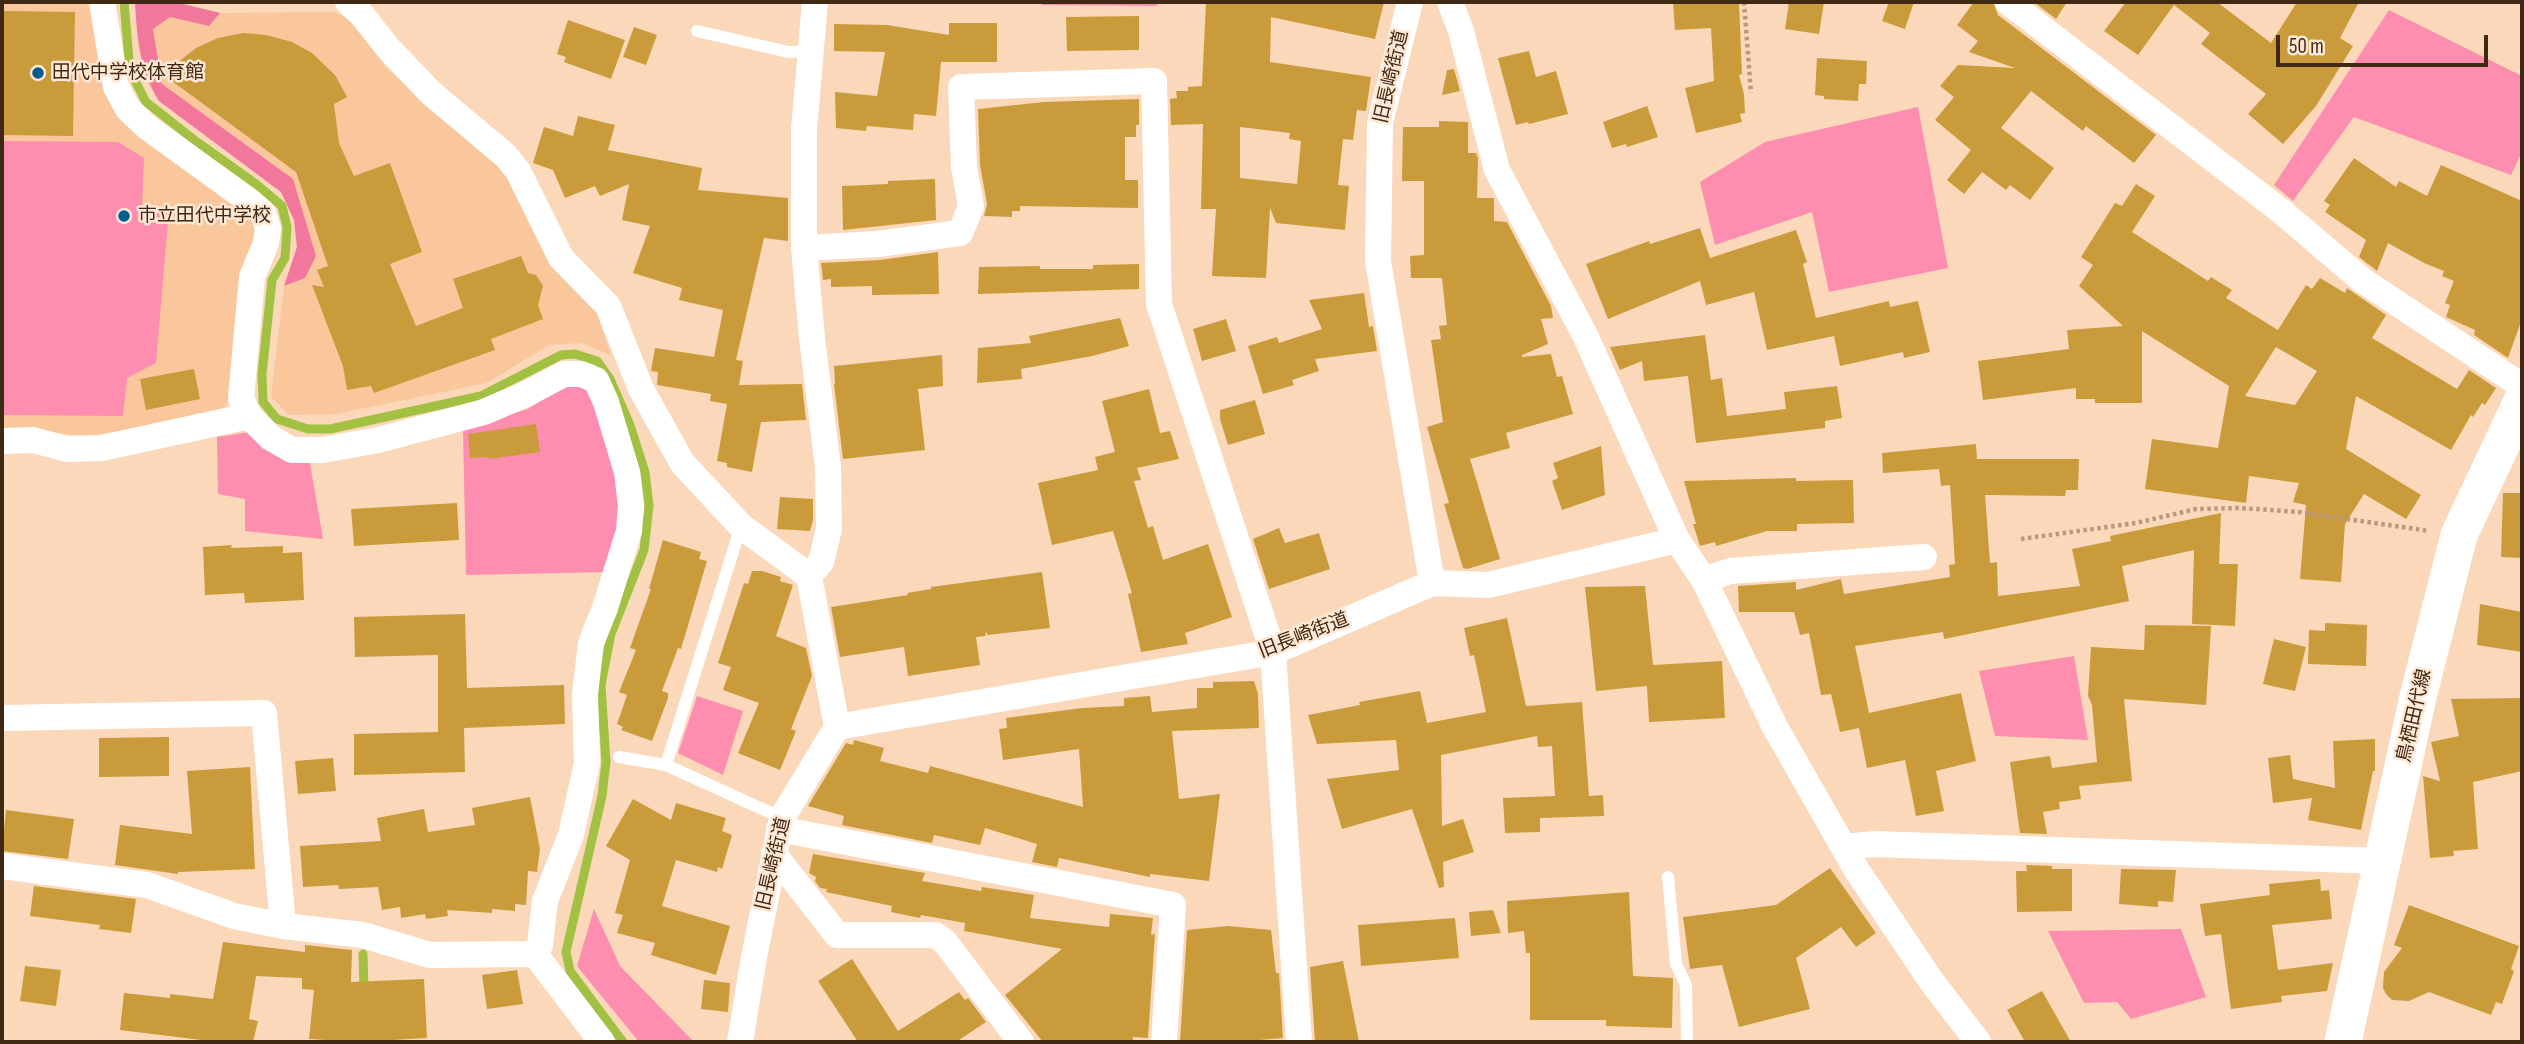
<!DOCTYPE html>
<meta charset="utf-8">
<style>
body{margin:0}
#map{position:relative;width:2524px;height:1044px;overflow:hidden;background:#fbd8ba;font-family:"Sofia Sans Condensed",sans-serif}
canvas{display:block}
.frame{position:absolute;inset:0;border:4px solid #3f2915;pointer-events:none}
.scale{position:absolute;left:2276px;top:35px;width:212px;height:32px;box-sizing:border-box;border:4px solid #3f2915;border-top:0;padding-left:9px;font-size:21px;line-height:24px;white-space:nowrap;color:#3f2915;-webkit-text-stroke:5px #ffe7d4;paint-order:stroke}
</style>
<div id="map">
<canvas width="2524" height="1044"></canvas>
<div class="frame"></div>
<div class="scale">50 m</div>
</div>
<script>
const context = document.querySelector('canvas').getContext('2d');
context.lineJoin = 'round';
function fillPath(path, color) {
  context.fillStyle = color;
  context.fill(path, 'evenodd');
}
function strokePath(path, color, width, dash) {
  context.strokeStyle = color;
  context.lineWidth = width;
  context.lineCap = dash ? 'butt' : 'round';
  context.setLineDash(dash || []);
  context.stroke(path);
}
function label(font, color, halo, rows, align = 'center') {
  context.font = font + ' "Sofia Sans Condensed","Noto Sans JP",sans-serif';
  context.lineWidth = 5;
  context.setLineDash([]);
  context.textBaseline = 'middle';
  context.strokeStyle = halo;
  context.fillStyle = color;
  for (const [text, x, y, turn = 0] of rows) {
    context.save();
    context.translate(x, y);
    context.rotate((+turn || 0) * Math.PI / 180);
    context.textAlign = isNaN(turn) ? turn : align;
    if (halo) context.strokeText(text, 0, 0);
    context.fillText(text, 0, 0);
    context.restore();
  }
}
fillPath(new Path2D(`
 M2,2H89L103,84L240,208L254,224V241L232,398L218,413L91,436L2,429Z
 M135,2H175L220,13L332,12L354,20L385,67L506,174L596,311L611,355L581,343L549,345L487,383L336,414L289,415L271,397L284,286L297,247L294,220L281,192L159,101L148,83L138,46Z`), '#fac79c');
fillPath(new Path2D(`
 M1042,2H1157V6L1042,5Z
 M2389,10L2522,76V152L2511,175L2354,117L2293,201L2274,185Z
 M1918,107L1948,268L1829,292L1812,212L1715,245L1700,182L1765,142Z
 M2,141L118,142L144,158L142,208L169,211L156,363L127,378L123,416L2,415Z
 M567,384L590,390L622,481L623,528L608,572L466,575L463,429L528,409Z
 M251,432L309,458L323,539L245,531V499L218,494L217,437Z
 M2074,656L2088,740L1995,736L1979,671Z
 M697,696L743,711L723,775L678,753Z
 M594,909L620,966L694,1042H639L577,966Z
 M2181,929L2206,997L2131,1019L2117,1002L2084,1003L2048,931Z`), '#fe8eaf');
fillPath(new Path2D(`
 M135,2H175L220,13L209,26L170,17L153,29L162,84L293,179L316,256L305,278L284,286L297,247L294,220L281,192L159,101C140,70 137,38 135,2Z`), '#f1779d');
strokePath(new Path2D(`
 M124,2L130,71L146,102L197,142L256,184L282,206L287,227L285,258L272,280L262,374L263,402L277,419L308,429H330L481,396L561,355L575,354L597,361L610,379L630,425L645,472L649,506L644,550L611,634L601,685L606,762L602,796L566,952L570,971L623,1042
 M363,954L364,991`), '#a2c143', 9);
fillPath(new Path2D(`
 M1206,2H1384L1375,39L1271,17L1270,62L1371,77L1366,111L1357,110L1353,140L1343,139L1338,185L1349,186L1345,230L1276,223L1270,208L1266,278L1212,276L1216,209H1201L1203,124L1171,125L1170,99L1177,98L1176,91H1188V87L1202,86ZM1240,127L1290,133L1289,139L1301,141L1297,184L1240,178Z
 M1673,2H1739L1742,74L1739,75L1744,94L1745,113L1740,114L1742,122L1696,133L1685,88L1714,81L1711,28L1675,30Z
 M1789,2H1824L1819,34L1785,29Z
 M1889,2H1914L1905,29L1882,21Z
 M1974,2H1993L1998,15L2156,135L2134,163L2086,126L2083,131L2031,91L2001,128L2054,168L2030,200L2010,185L2006,190L1982,172L1964,194L1947,180L1971,150L1935,120L1954,97L1940,86L1958,65L2015,68L1969,52L1978,41L1957,25Z
 M2034,2H2067L2056,19Z
 M2126,2H2217L2271,43L2297,2H2359L2340,38L2353,46L2316,106L2283,144L2248,114L2266,94L2201,44L2210,33L2174,5L2138,55L2104,31Z
 M2,11L75,12L73,136L2,135Z
 M1139,16V50L1067,51L1066,17Z
 M568,20L625,40L611,79L564,62L566,57L557,54Z
 M949,23H997V62H941L936,116L914,114L913,130L867,126L866,131L836,128L835,92L877,96L885,52L834,51V24L887,25L949,35Z
 M634,27L657,35L646,65L623,57Z
 M243,33L266,35L292,42L312,53L335,75L347,97L334,104L339,143L354,176L390,163L422,252L390,264L416,326L463,308L453,279L521,256L528,273L536,275L543,286L538,305L543,319L491,339L495,350L374,393L371,386L347,390L343,366L312,285L324,287L317,270L328,266L296,172L165,76L177,63L196,48L218,38Z
 M1529,51L1536,77L1556,71L1568,114L1529,124L1528,122L1516,125L1498,58Z
 M1817,58L1867,61L1866,84H1859L1858,101L1824,99V96L1815,95Z
 M1454,69L1460,91L1442,95L1447,70Z
 M1139,99V125H1136V137H1125V180H1138V208L1020,206V211H1012V217L984,216L987,204L980,165L978,109L1044,102Z
 M1647,106L1658,137L1627,147L1626,144L1612,148L1603,122Z
 M578,116L615,125L608,150L702,168L698,190L788,198V241L764,238L736,360L743,361L739,385L802,384L806,420L761,422L752,472L727,467V463L717,461L727,404L710,401L711,394L657,385L658,372L651,371L655,348L714,357L723,310L679,300L682,288L633,273L650,226L622,220L629,184L600,196L595,186L565,198L553,170L533,163L544,127L573,136Z
 M1439,121L1468,122V153H1476L1478,158L1477,198H1494V221L1507,222L1551,306L1553,318L1541,319L1548,344L1522,355V357L1551,354L1557,377L1562,376L1573,414L1506,433L1510,448L1470,459L1500,559L1467,569L1463,568L1444,504L1449,503L1427,427L1443,422L1431,340L1441,339L1439,326L1447,325L1442,278H1411L1410,256L1424,255V181H1402L1403,127H1439Z
 M2354,158L2396,187L2399,181L2427,196L2441,165L2522,201V319L2508,358L2474,335L2475,330L2446,317L2450,305L2445,303L2454,281L2442,276L2444,271L2424,263L2388,243L2377,271L2359,257L2366,240L2325,212L2330,205L2324,201Z
 M935,179L936,220L843,230L842,186L888,184V181Z
 M2136,184L2155,196L2132,232L2208,281L2211,277L2232,290L2226,298L2278,330L2306,285L2312,289L2320,278L2345,293L2347,288L2386,315L2372,338L2457,389L2469,370L2496,388L2485,405L2482,403L2473,417L2471,415L2451,450L2356,396L2346,449L2421,495L2406,519L2364,494L2345,524L2341,582L2300,579L2306,505L2293,502L2299,483L2249,476L2246,503L2145,489L2152,439L2218,448L2229,386L2142,331V403H2095V399H2076V388L1983,400L1978,361L2069,349L2067,330L2123,326L2079,286L2093,265L2081,257L2115,203L2122,206ZM2276,347L2317,371L2295,405L2245,396Z
 M1700,228L1710,258L1796,230L1807,262L1803,264L1816,318L1889,301L1890,307L1918,301L1930,352L1904,358L1903,352L1840,366L1834,336L1767,350L1754,292L1706,305L1700,281L1608,319L1586,264L1649,241L1650,244Z
 M938,252L939,294L872,295V286L831,287V279L823,280L821,263L880,260Z
 M1139,264V289L978,294L979,267L1040,266V269H1093V265Z
 M1364,293L1369,327L1373,326L1377,351L1315,359L1319,371L1292,380L1294,385L1263,394L1248,346L1277,337L1279,343L1322,329L1309,300Z
 M1120,318L1129,346L1092,356L1021,369L1022,379L977,383L978,348L1031,343L1029,336Z
 M1226,319L1236,351L1202,361L1193,329Z
 M1705,335L1711,380L1722,378L1727,416L1786,409L1784,392L1837,386L1842,418L1825,421V428L1696,443L1688,376L1644,381L1642,361L1620,370L1610,347Z
 M942,355L943,386L918,389L925,450L843,459L834,384H835L834,366Z
 M194,369L200,399L146,410L140,379Z
 M1149,389L1160,433L1170,431L1179,459L1137,468L1141,480L1134,481L1148,528L1153,526L1163,560L1208,544L1232,617L1185,633L1188,644L1141,652L1128,594L1132,593L1113,531L1052,545L1038,483L1098,470L1095,457L1115,452L1102,401Z
 M1255,400L1265,434L1228,445L1220,419V410Z
 M536,424L540,452L489,459L488,457L470,458L468,434Z
 M1976,444L1977,459H2079L2078,490H2066L2065,496L1985,495L1990,563L1997,562L1998,596L2080,586L2072,549L2111,541L2110,536L2221,513L2219,564H2238L2235,626L2192,624L2194,550L2122,566L2129,601L1944,639L1943,632L1855,646L1869,713L1961,693L1976,761L1936,771L1944,811L1916,816L1905,760L1867,768L1859,728L1840,732L1831,694L1821,695L1809,633L1800,635L1794,612H1739L1738,586L1796,582V590L1841,579L1844,594L1950,577L1949,565L1955,564L1950,485L1941,486L1939,469L1883,473L1882,453Z
 M1601,446L1605,495L1562,510L1552,481L1558,478L1553,463Z
 M1796,478V481L1853,480L1854,523L1797,524V531H1767L1716,546L1715,542L1700,546L1693,524H1696L1684,481Z
 M2503,493H2522V558L2501,557Z
 M780,497L813,499V520L810,531L777,529Z
 M457,503L459,540L354,546L351,509Z
 M1279,528L1285,543L1319,533L1330,569L1269,589L1253,539Z
 M663,540L701,552L699,559L707,561L681,649L678,648L662,691L668,693V698L652,741L621,730L623,727L617,724L627,695L619,692L636,650L630,648L651,589H649Z
 M232,545L231,548L283,546V553L302,552L304,600L245,603L244,593L205,595L203,547Z
 M752,571H762L781,577L780,581L793,585L776,636L806,648L812,676L791,729L796,731L780,770L738,753L759,703L723,690L731,667L718,663L744,583L748,584Z
 M1042,572L1050,628L987,635V631L985,636L976,637L980,665L908,676L904,647L840,657L831,607L908,595L907,593L931,589V587Z
 M1645,586L1653,665L1722,661L1725,718L1649,722L1647,686L1596,691L1585,587Z
 M2480,604L2522,612V652L2477,645Z
 M465,614L467,688L564,685L565,724L464,728L465,772L354,775V734L438,732V655L355,657L354,617Z
 M1507,618L1526,706L1582,702L1589,796L1603,795L1604,816L1540,818V832L1505,833L1503,798L1555,796L1552,746L1538,747L1537,736L1441,755L1442,826L1463,819L1474,852L1443,862L1444,887L1439,888L1412,809L1342,829L1327,779L1399,770L1396,740L1317,744L1308,715L1360,705L1359,702L1420,691L1427,723L1486,712L1474,655L1470,656L1464,628Z
 M2325,623L2367,625L2366,666L2308,664L2309,630L2325,631Z
 M2145,625L2211,626L2206,705L2124,699L2132,781L2079,786L2081,799L2059,802L2060,809L2043,812L2047,834L2020,833L2010,762L2050,756L2052,768L2097,762L2092,705L2088,696L2091,647L2144,650Z
 M2274,639L2306,647L2295,691L2263,684Z
 M1254,681L1258,694L1259,728L1172,731L1179,799L1220,794L1209,881L1150,874V877L1059,858L1057,867L1032,862L1037,844L985,828L980,845L934,835L932,843L842,825L844,816L808,806L846,743L853,745L854,740L884,748L880,761L928,773L930,766L1083,807L1079,749L1003,760L999,729L1007,728L1006,718L1082,708L1124,706V698L1150,696L1152,712L1197,708V688H1213V682Z
 M2522,698V771L2473,782L2478,849L2453,851L2454,856L2430,858L2423,776L2440,781L2431,742L2459,736L2451,699Z
 M169,737V776L99,777V738Z
 M2375,739V771H2373L2361,830L2308,820L2312,798L2273,803L2268,758L2290,755L2293,779L2335,788L2333,741Z
 M333,758L336,791L298,794L295,761Z
 M250,767L255,869L178,872V874L115,865L120,825L192,834L187,771Z
 M530,797L540,849L537,872L528,871L526,905L515,904V911L492,909V913L447,910L448,916L426,919L425,914L401,918L400,907L382,910L378,887L339,889L338,885L303,887L300,846L381,841L377,818L424,809L428,832L475,825L472,808Z
 M633,799L671,820L676,803L726,818L722,831L732,835L722,869L718,867L717,872L676,860L662,906L730,926L716,975L651,955L655,943L617,933L623,915L615,913L630,860L606,846Z
 M6,810L74,819L68,859L2,851Z
 M813,854L925,873L922,881L981,891L982,887L1034,895L1030,918L1109,927L1110,914L1153,918L1151,935L1155,934L1148,1038L1133,1037V1042H1043L1005,995L1062,949L964,931L965,923L921,915L920,918L891,912L892,906L826,892L827,889L820,888L815,881L816,877L809,873Z
 M2026,865L2052,866V869H2072V911L2017,912L2016,871H2027Z
 M1830,868L1876,933L1856,947L1841,927L1796,958L1810,1009L1739,1027L1722,965L1690,969L1683,917L1776,905Z
 M2121,869L2176,870L2173,902L2158,901V907L2119,904Z
 M2320,879L2321,891L2329,890L2332,919L2272,925L2278,970L2333,963L2327,991L2281,996L2282,1002L2231,1009L2221,934L2205,936L2200,904L2270,895L2269,884Z
 M34,886L136,899L131,933L99,929L100,925L30,916Z
 M1629,892L1633,976L1673,978L1672,1028L1606,1026V1020H1530V953H1526L1524,931L1508,933L1507,901Z
 M2409,905L2519,946L2511,969L2514,971L2502,1004L2496,1002L2491,1015L2429,992L2409,1001L2392,1000L2386,994L2383,988L2384,972L2402,948L2394,945Z
 M1493,910L1501,933L1471,936L1469,912Z
 M1455,918L1459,958L1361,966L1358,925Z
 M1228,926L1271,930L1276,973H1279L1283,1038L1236,1042H1180L1187,930Z
 M223,942L305,952V945L352,950L351,982L424,979L427,1038L358,1042L309,1039L314,990L302,989V978L256,976L249,1019L258,1021L253,1042H217L120,1030L124,993L170,998V994L213,999Z
 M852,959L898,1031L959,992L965,1000L968,998L986,1022L956,1042H858L818,981Z
 M1343,961L1359,1042H1315L1310,967Z
 M25,966L61,970L56,1006L20,1001Z
 M517,970L523,1004L487,1009L482,975Z
 M704,980L730,983L728,1012L701,1009Z
 M2042,991L2071,1042H2025L2007,1010Z`), '#ca9b3b');
strokePath(new Path2D(`
 M1744,2L1751,93
 M2021,539L2136,523L2196,509L2240,508L2299,512L2429,531`), '#b7997f', 4.5, [3.5, 3.5]);
strokePath(new Path2D(`
 M697,31L788,52L810,51
 M619,757L666,765L782,818
 M666,765L741,526
 M1668,877L1676,964L1686,985L1687,1042`), '#fff', 12);
strokePath(new Path2D(`
 M348,2L362,15L388,48L431,93L506,156L518,171L561,258L608,306L641,389L683,464L741,526L809,576
 M815,2L804,130V248L812,338L828,467L829,529L821,562L809,576L837,727
 M1410,2L1380,123L1378,261L1432,583
 M1450,2L1461,31L1497,170L1585,335L1677,540L1704,580L1775,727L1856,869L1932,982L1978,1042
 M2008,2L2281,211L2362,280L2522,386
 M804,248L878,244L960,233L971,207L964,167L961,87L1154,81L1159,304L1273,652L1299,1042
 M2,441L33,440L67,449L102,448L249,416L241,398L252,277L266,243L268,228L263,213L252,203L147,127L128,109L116,87L102,2
 M1704,580L1730,571L1924,557
 M2,718L264,713L283,926L363,935L430,955L535,954L540,945L545,901L571,835L587,763L585,694L591,643L605,608L629,531L631,506L627,472L606,402L596,380L581,374H564L528,393L484,412L378,440L323,450H292L271,438L249,416
 M779,829L1173,905L1164,1042
 M1844,847L1874,844L2383,861
 M774,854L837,935H935L945,942L1021,1042
 M2,866L147,885L234,916L283,926
 M535,954L602,1042
 M740,1042L754,957L782,818L837,727L1273,652L1432,583L1488,585L1677,540`), '#fff', 26);
strokePath(new Path2D(`
 M2343,1042L2418,697L2459,535L2522,401`), '#fff', 37);
for (const [x, y, r, color] of [
 [38,73,7,"#025d8e"],
 [124,216,7,"#025d8e"]
]) {
  const dot = new Path2D();
  dot.arc(x, y, r, 0, 2 * Math.PI);
  context.fillStyle = color;
  context.fill(dot);
  strokePath(dot, '#ffe7d4', 2.5);
}
label('19px', '#3f2915', '#ffe7d4', [
 ["田代中学校体育館",52,73],
 ["市立田代中学校",138,216]
], 'left');
label('19px', '#3f2915', '#ffe7d4', [
 ["旧長崎街道",1392,77,-77],
 ["旧長崎街道",1304,636,-21],
 ["鳥栖田代線",2415,716,-77],
 ["旧長崎街道",774,864,-77]
]);
</script>
